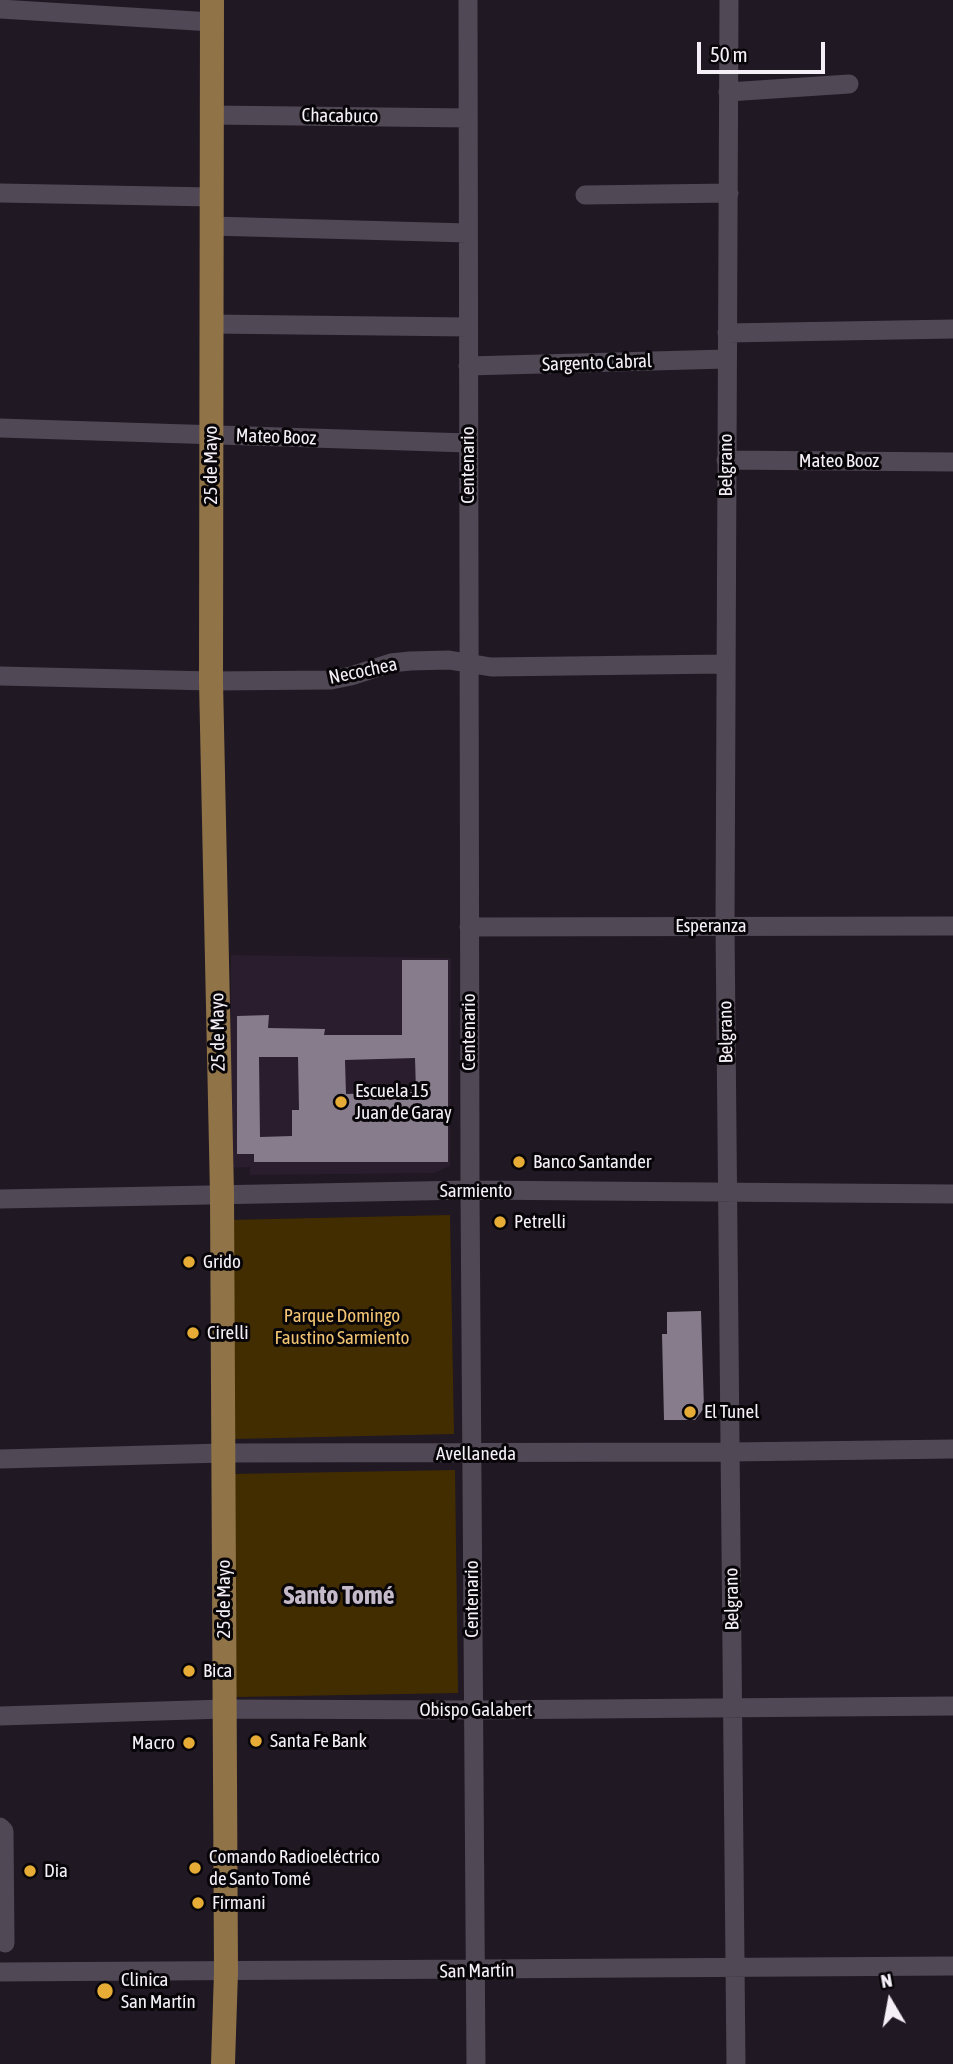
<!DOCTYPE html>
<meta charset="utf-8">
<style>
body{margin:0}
#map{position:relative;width:953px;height:2064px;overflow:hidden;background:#201823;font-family:"Asap Condensed",sans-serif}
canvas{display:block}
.north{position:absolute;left:855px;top:1966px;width:70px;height:70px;-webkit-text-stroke:5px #080509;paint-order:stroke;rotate:350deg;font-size:19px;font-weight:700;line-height:28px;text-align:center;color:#f5eff7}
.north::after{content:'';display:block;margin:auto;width:24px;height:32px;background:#f5eff7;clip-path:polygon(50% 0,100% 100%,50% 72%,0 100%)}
.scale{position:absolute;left:697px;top:42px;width:128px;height:32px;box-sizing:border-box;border:4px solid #f5eff7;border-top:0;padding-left:9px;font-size:21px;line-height:24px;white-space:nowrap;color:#f5eff7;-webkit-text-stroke:5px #080509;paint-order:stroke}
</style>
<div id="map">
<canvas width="953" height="2064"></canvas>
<div class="north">N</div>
<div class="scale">50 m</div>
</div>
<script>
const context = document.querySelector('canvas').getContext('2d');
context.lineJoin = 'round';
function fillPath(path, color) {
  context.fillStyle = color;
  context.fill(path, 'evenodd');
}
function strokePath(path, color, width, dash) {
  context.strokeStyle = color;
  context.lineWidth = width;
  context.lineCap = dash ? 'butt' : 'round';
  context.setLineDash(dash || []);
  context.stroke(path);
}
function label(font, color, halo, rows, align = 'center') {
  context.font = font + ' "Asap Condensed",sans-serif';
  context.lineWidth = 6;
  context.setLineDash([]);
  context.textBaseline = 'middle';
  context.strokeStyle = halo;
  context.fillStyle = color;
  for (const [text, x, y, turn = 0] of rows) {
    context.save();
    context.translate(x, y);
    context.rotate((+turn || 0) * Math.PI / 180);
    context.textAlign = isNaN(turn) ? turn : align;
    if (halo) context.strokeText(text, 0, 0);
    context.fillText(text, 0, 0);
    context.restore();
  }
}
fillPath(new Path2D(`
 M231,955L451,958L450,1166L434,1173L250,1175V1167L231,1168Z`), '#291d2e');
fillPath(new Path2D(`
 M450,1215L454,1434L233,1439L229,1220Z
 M455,1470L458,1693L236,1697L232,1474Z`), '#422d00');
fillPath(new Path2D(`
 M402,960H448V1162H254V1154H237V1016L269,1015L268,1028L325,1029L324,1035H402ZM259,1057H298L299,1110H292V1136L260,1137ZM415,1058L416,1092L346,1094L345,1060Z
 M701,1311L704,1408L695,1420H664L662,1334H667V1312Z`), '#877c8b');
strokePath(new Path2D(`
 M468,0L470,1190L476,2064
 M729,0L725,926L736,2064
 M0,9L212,22
 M728,92L849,84
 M211,115L468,118
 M0,193L212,197
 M585,195L729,193
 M211,226L468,233
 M211,324L468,327
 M727,333L953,329
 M468,366L726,359
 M0,428L468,443
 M726,460L953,462
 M0,676L211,681L331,680L351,676L391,663L410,661L449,660L491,667L724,664
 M469,927L953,926
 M0,1199L470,1190L953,1194
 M0,1459L223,1453L731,1452L953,1449
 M0,1716L224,1709L472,1710L953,1706
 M0,1827L4,1831L5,1943
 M0,1972L953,1966`), '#514855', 19);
strokePath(new Path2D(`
 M212,0L211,681L222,1194L226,1972L223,2064`), '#907347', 24);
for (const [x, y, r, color] of [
 [341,1102,7,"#e6ac36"],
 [519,1162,7,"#e6ac36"],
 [500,1222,7,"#e6ac36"],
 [189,1262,7,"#e6ac36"],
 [193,1333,7,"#e6ac36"],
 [690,1412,7,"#e6ac36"],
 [189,1671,7,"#e6ac36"],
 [256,1741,7,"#e6ac36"],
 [189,1743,7,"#e6ac36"],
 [195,1868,7,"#e6ac36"],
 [30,1871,7,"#e6ac36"],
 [198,1903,7,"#e6ac36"],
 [105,1991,9,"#e6ac36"]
]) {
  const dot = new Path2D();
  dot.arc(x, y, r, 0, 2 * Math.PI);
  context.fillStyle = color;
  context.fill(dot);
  strokePath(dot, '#080509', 2.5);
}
label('19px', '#f5eff7', '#080509', [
 ["Chacabuco",340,116,1],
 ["Sargento Cabral",597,363,-2],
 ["Mateo Booz",276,437,2],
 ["Mateo Booz",839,461],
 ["25 de Mayo",211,465,-90],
 ["Centenario",468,465,-90],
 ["Belgrano",726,465,-90],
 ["Necochea",363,671,-12],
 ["Esperanza",711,926],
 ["25 de Mayo",218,1032,-91],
 ["Centenario",469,1032,-90],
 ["Belgrano",726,1032,-91],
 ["Sarmiento",476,1191],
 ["Avellaneda",476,1454],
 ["25 de Mayo",224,1599,-90],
 ["Centenario",472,1599,-90],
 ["Belgrano",732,1599,-91],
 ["Obispo Galabert",476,1710],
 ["San Martín",477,1971,-1]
]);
label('19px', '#f5eff7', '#080509', [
 ["Escuela 15",355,1091],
 ["Juan de Garay",355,1113],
 ["Banco Santander",533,1162],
 ["Petrelli",514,1222],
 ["Grido",203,1262],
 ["Cirelli",207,1333],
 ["El Tunel",704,1412],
 ["Bica",203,1671],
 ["Santa Fe Bank",270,1741],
 ["Macro",175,1743,"right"],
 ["Comando Radioeléctrico",209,1857],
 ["de Santo Tomé",209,1879],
 ["Dia",44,1871],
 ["Firmani",212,1903],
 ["Clinica",121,1980],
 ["San Martín",121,2002]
], 'left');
label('19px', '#f3c572', '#080509', [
 ["Parque Domingo",342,1316],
 ["Faustino Sarmiento",342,1338]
]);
label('bold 26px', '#c5bac9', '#080509', [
 ["Santo Tomé",339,1596]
]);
</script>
